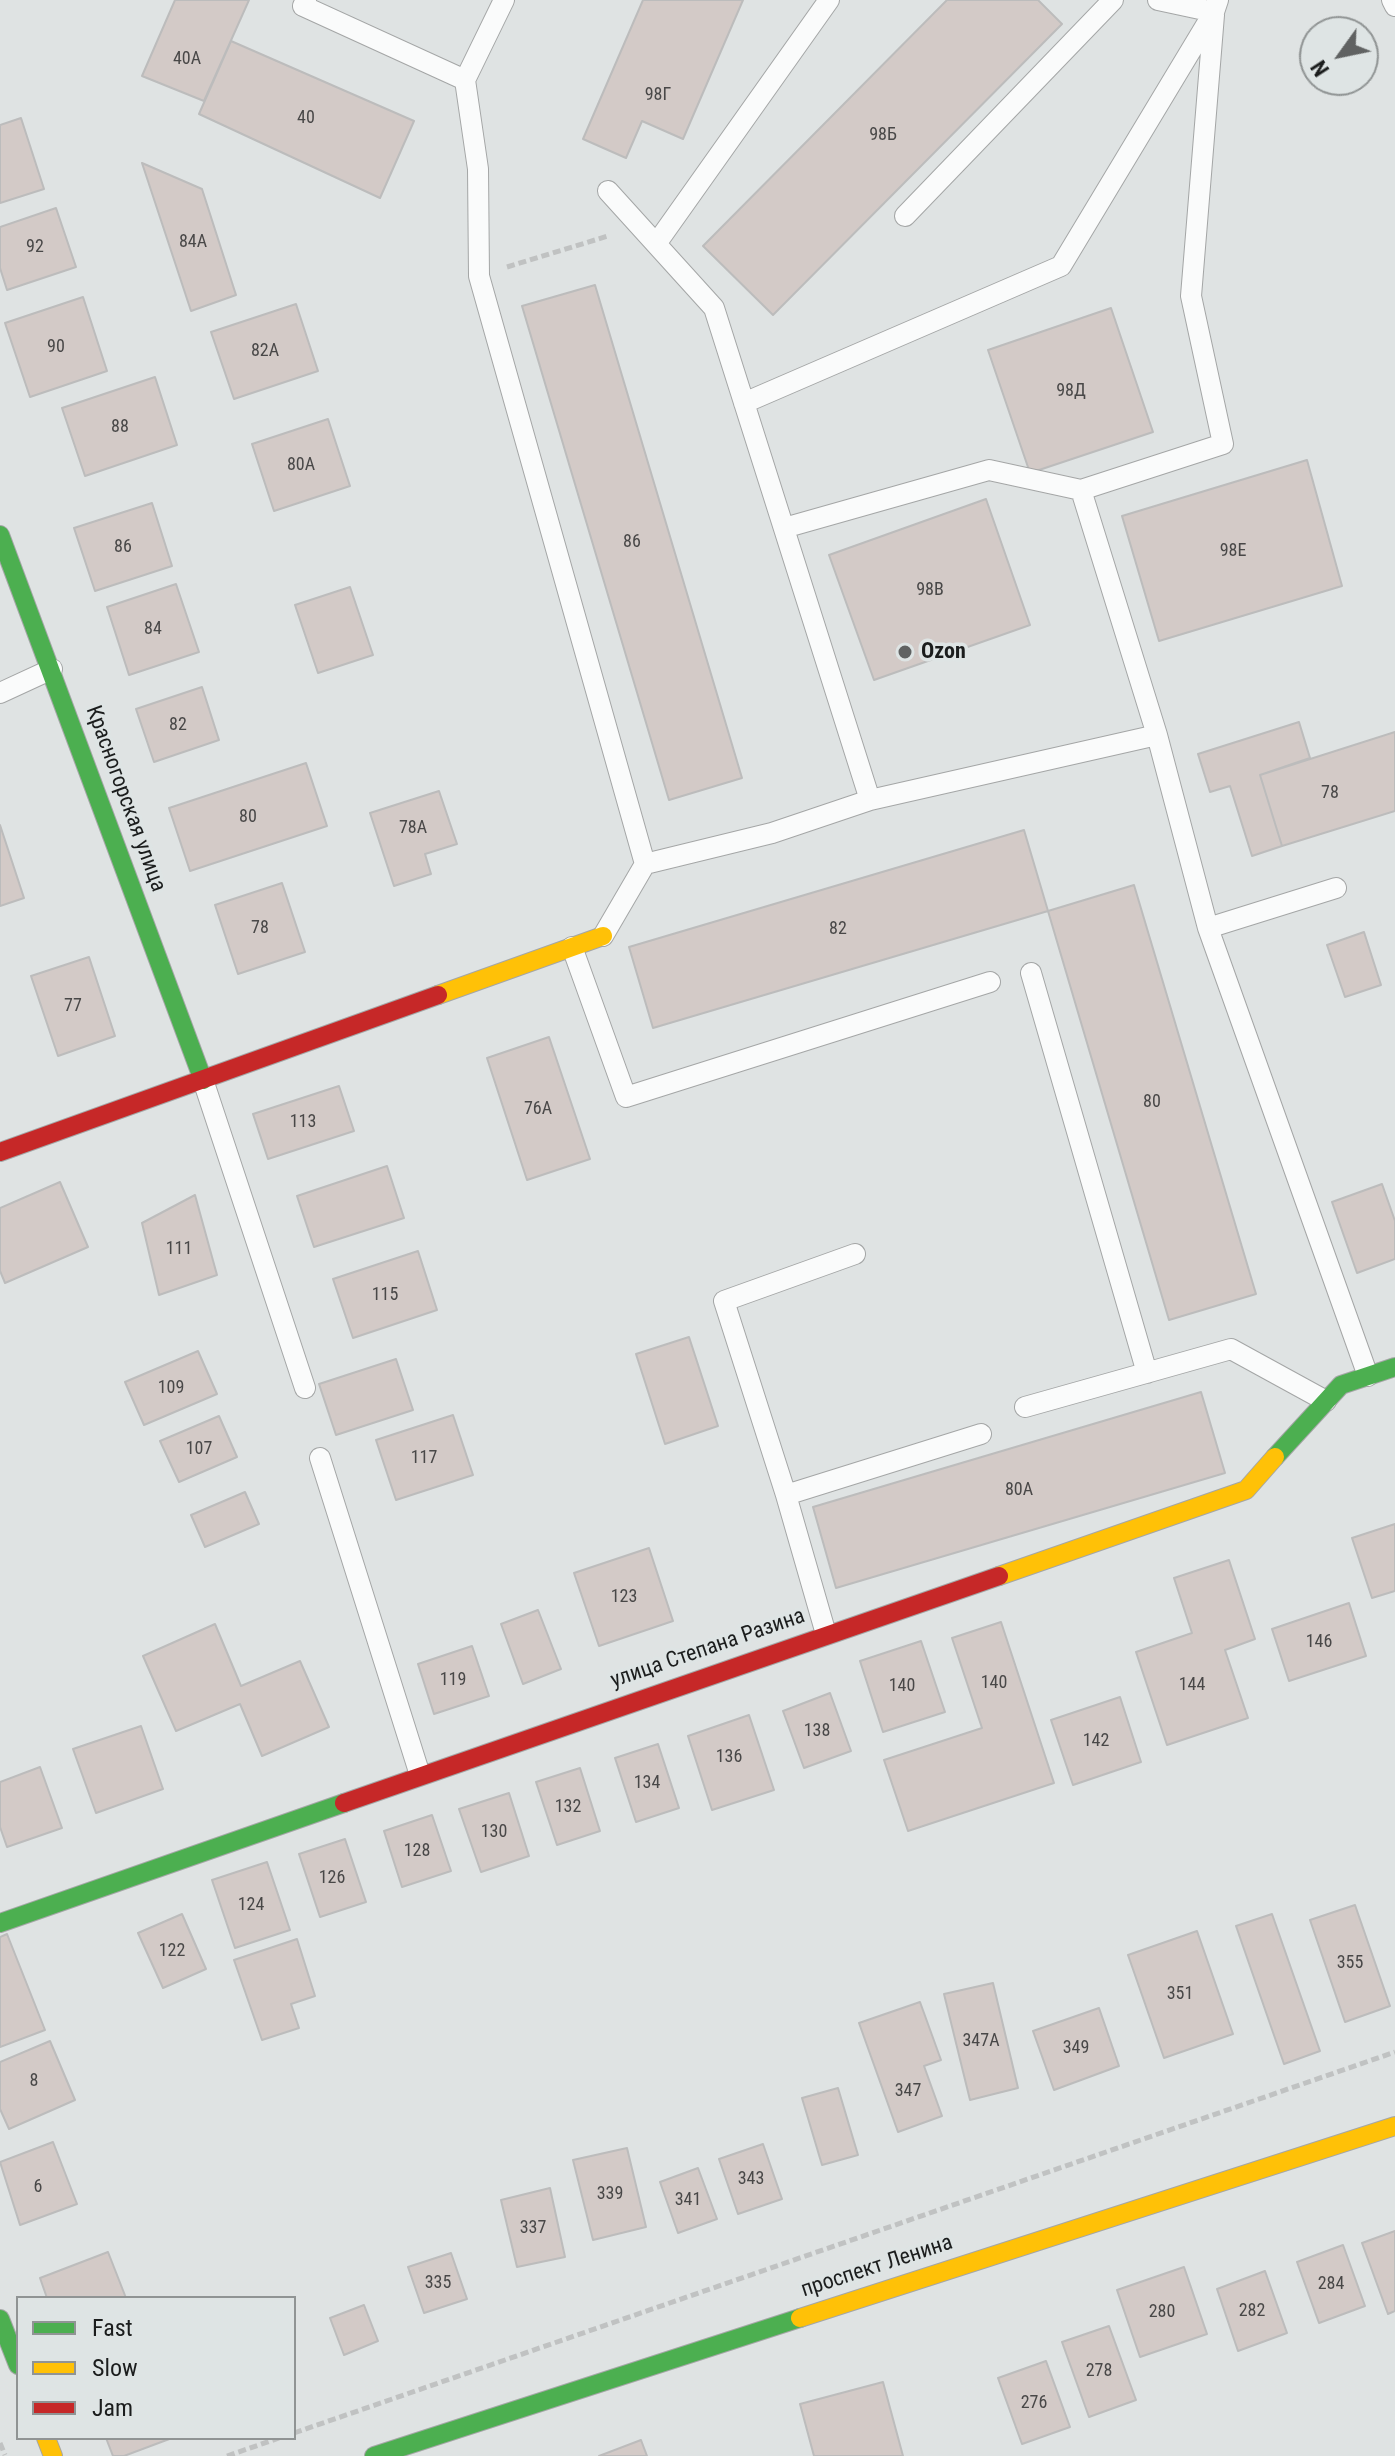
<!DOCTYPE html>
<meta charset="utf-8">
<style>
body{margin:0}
#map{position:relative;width:1395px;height:2456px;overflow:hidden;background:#dfe3e3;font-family:"Roboto Condensed",sans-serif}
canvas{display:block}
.legend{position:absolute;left:16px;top:2296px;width:280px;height:144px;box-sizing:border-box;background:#dee4e4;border:2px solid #909494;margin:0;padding:10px 14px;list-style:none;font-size:24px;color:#1b1d1d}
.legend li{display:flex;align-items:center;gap:16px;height:40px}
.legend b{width:40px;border:2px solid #909494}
.north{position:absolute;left:1299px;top:16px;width:80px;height:80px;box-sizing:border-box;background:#dee4e4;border:2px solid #909494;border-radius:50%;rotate:237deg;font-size:22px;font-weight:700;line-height:32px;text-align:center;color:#1b1d1d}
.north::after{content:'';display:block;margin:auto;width:28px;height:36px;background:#606262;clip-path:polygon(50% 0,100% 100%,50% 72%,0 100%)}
</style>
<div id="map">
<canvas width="1395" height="2456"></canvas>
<ul class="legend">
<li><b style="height:10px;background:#4caf50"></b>Fast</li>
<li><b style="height:10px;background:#ffc107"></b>Slow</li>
<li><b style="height:10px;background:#c62828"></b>Jam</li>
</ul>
<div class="north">N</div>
</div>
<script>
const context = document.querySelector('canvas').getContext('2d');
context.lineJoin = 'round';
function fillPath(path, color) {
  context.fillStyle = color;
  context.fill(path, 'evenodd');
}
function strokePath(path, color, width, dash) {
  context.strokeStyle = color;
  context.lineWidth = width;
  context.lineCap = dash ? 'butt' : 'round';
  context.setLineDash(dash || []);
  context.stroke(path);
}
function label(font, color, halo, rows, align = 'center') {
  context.font = font + ' "Roboto Condensed",sans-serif';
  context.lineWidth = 7;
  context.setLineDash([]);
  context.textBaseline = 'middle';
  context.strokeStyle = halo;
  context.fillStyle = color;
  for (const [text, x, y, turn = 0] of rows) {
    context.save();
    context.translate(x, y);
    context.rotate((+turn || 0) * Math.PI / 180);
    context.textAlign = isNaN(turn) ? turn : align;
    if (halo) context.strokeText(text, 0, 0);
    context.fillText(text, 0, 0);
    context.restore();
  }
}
const building = new Path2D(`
 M175,0H249L204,101L142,76Z
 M643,0H743L683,139L642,121L626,158L583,139Z
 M947,0H1038L1062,24L773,315L703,246Z
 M231,41L414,121L380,198L199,114Z
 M21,118L44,189L0,203V125Z
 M142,163L202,189L236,295L191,311Z
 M56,208L76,267L7,290L0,268V227Z
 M595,285L742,778L669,800L522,306Z
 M83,297L107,371L30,397L5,323Z
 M296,304L318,371L234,399L211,332Z
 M1111,308L1153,432L1030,473L988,350Z
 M155,377L177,445L85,476L62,408Z
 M328,419L350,486L274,511L252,444Z
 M1307,460L1342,586L1159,641L1122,516Z
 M986,499L1030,625L874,680L829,555Z
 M152,503L172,566L95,591L74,528Z
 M176,584L199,652L129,675L107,607Z
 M350,587L373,655L318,673L295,605Z
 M202,687L219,740L154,762L136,709Z
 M1299,722L1310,758L1260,775L1282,846L1252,856L1230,786L1210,792L1198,754Z
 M1395,732V811L1282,846L1260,775Z
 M306,763L327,826L190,871L169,808Z
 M439,791L457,844L425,854L431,874L394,886L370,813Z
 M0,825L24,898L0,906Z
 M1024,830L1048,911L653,1028L629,947Z
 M282,883L305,952L238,974L215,905Z
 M1134,885L1256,1294L1169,1320L1048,911Z
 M1364,932L1381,985L1345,997L1327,945Z
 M89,957L115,1036L58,1056L31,976Z
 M549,1037L590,1159L527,1180L487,1058Z
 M339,1086L354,1131L268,1159L253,1114Z
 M387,1166L404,1218L314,1247L297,1196Z
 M60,1182L88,1247L5,1283L0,1271V1208Z
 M1382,1184L1395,1221V1259L1357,1273L1332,1202Z
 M195,1195L217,1275L159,1295L142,1223Z
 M418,1251L437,1310L353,1338L333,1279Z
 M689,1337L718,1426L665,1444L636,1354Z
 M198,1351L217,1394L144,1425L125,1382Z
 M396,1359L413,1410L336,1435L319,1384Z
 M1201,1392L1225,1473L836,1588L813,1507Z
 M453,1415L473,1475L396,1500L376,1440Z
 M219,1416L237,1457L179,1482L160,1441Z
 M245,1492L259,1524L205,1547L191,1515Z
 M1395,1524V1591L1372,1598L1352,1538Z
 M649,1548L673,1621L599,1646L574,1573Z
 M1229,1560L1255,1639L1225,1650L1248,1718L1167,1745L1136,1652L1192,1633L1174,1578Z
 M1349,1603L1366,1656L1289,1681L1272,1629Z
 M538,1610L561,1669L523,1684L501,1624Z
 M1001,1622L1054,1783L908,1831L884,1760L982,1728L952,1638Z
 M215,1624L241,1686L300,1661L329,1727L262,1756L240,1704L176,1731L143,1656Z
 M921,1641L945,1712L883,1732L860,1661Z
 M472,1646L489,1696L434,1714L418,1664Z
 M830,1693L851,1751L804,1768L783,1711Z
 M1120,1697L1141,1762L1073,1785L1051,1720Z
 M749,1715L774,1790L712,1810L688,1736Z
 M141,1726L163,1789L96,1813L73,1749Z
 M658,1744L679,1808L636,1822L615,1758Z
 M40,1767L62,1828L7,1847L0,1827V1782Z
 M580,1768L600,1831L557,1845L536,1782Z
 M509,1793L529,1856L481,1872L459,1809Z
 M432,1815L451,1871L402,1887L384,1831Z
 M345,1839L366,1902L320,1917L299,1854Z
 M267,1862L290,1930L235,1948L212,1880Z
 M1355,1905L1390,2006L1345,2022L1310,1920Z
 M182,1914L206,1969L163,1988L138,1933Z
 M1272,1914L1320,2051L1284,2064L1236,1926Z
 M1197,1931L1233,2034L1164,2058L1128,1955Z
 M7,1934L45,2030L0,2047V1937Z
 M297,1939L315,1996L291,2004L299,2028L262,2040L234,1960Z
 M993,1983L1018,2088L970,2100L944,1994Z
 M920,2002L941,2060L924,2066L942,2116L898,2132L859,2023Z
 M1099,2008L1119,2066L1054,2090L1033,2031Z
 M50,2041L75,2100L9,2129L0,2109V2062Z
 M838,2088L858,2155L822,2165L802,2098Z
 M53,2142L77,2204L20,2225L0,2162Z
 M763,2144L782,2199L738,2214L719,2159Z
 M627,2148L646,2227L593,2240L573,2160Z
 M698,2168L717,2219L678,2233L660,2182Z
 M550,2188L565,2257L517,2267L501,2200Z
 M1395,2231V2311L1388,2314L1362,2243Z
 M1343,2245L1365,2306L1319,2323L1297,2262Z
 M108,2252L126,2298H47L40,2278Z
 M451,2253L467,2299L424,2313L408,2267Z
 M1184,2267L1207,2334L1140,2357L1117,2290Z
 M1265,2271L1287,2333L1238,2351L1217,2289Z
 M364,2305L378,2341L344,2355L330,2318Z
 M1109,2326L1136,2400L1089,2417L1062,2342Z
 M1046,2361L1070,2427L1022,2444L998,2378Z
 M883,2382L903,2456H814L800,2404Z
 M106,2438H172L124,2456H113Z
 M641,2440L647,2456H599Z`);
fillPath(building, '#d3cac7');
strokePath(building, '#bcbcbc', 2);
const lane = new Path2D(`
 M306,0L303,6L465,80L478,169L479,276L645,864L603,936
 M1158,0L1214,12L1218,0
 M1392,0L1395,6
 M465,80L504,0
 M608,191L714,308L870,800
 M905,216L1113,0
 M656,244L829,0
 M744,403L1061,266L1214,12
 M1081,490L1223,444L1191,296L1214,15
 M784,528L989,470L1081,490L1157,735
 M0,693L52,669
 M645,864L772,833L870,800L1157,735L1208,928L1368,1376
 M1208,928L1336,888
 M572,947L626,1097L990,982
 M1031,973L1147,1373
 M203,1080L305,1388
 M1025,1407L1231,1349L1326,1401
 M320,1458L420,1775
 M786,1495L724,1301L855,1254
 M826,1634L786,1495L981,1434`);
const fast = new Path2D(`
 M0,535L203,1080
 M1275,1457L1341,1385L1395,1367
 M0,1923L344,1803
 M0,2319L18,2365
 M374,2456L800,2318`);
const slow = new Path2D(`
 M438,995L603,936
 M999,1576L1246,1490L1275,1457
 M800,2318L1395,2126
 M46,2438L53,2456`);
const jam = new Path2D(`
 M0,1152L438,995
 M344,1803L999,1576`);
strokePath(lane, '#a4a6a6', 22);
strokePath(fast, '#a4a6a6', 20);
strokePath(slow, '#a4a6a6', 20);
strokePath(jam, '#a4a6a6', 20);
strokePath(new Path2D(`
 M507,267L608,236
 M294,2433L1395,2052
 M0,2443L5,2455
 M227,2456L279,2438`), '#c0c2c2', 5, [8, 4]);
strokePath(lane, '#fafbfb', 20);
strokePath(fast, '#4caf50', 18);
strokePath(slow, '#ffc107', 18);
strokePath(jam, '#c62828', 18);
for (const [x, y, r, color] of [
 [905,652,8,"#606262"]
]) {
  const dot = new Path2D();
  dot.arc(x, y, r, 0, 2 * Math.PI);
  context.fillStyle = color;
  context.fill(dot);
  strokePath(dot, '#dee4e4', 3);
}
label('18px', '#494848', null, [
 ["40А",187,59],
 ["98Г",658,95],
 ["40",306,118],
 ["98Б",883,135],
 ["84А",193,242],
 ["92",35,247],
 ["90",56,347],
 ["82А",265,351],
 ["98Д",1071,391],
 ["88",120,427],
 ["80А",301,465],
 ["86",632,542],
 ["86",123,547],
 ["98Е",1233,551],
 ["98В",930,590],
 ["84",153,629],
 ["82",178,725],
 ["78",1330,793],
 ["80",248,817],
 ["78А",413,828],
 ["78",260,928],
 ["82",838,929],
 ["77",73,1006],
 ["80",1152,1102],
 ["76А",538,1109],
 ["113",303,1122],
 ["111",179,1249],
 ["115",385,1295],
 ["109",171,1388],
 ["107",199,1449],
 ["117",424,1458],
 ["80А",1019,1490],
 ["123",624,1597],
 ["146",1319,1642],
 ["119",453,1680],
 ["140",994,1683],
 ["144",1192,1685],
 ["140",902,1686],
 ["138",817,1731],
 ["142",1096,1741],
 ["136",729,1757],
 ["134",647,1783],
 ["132",568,1807],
 ["130",494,1832],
 ["128",417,1851],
 ["126",332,1878],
 ["124",251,1905],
 ["122",172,1951],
 ["355",1350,1963],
 ["351",1180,1994],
 ["347А",981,2041],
 ["349",1076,2048],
 ["8",34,2081],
 ["347",908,2091],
 ["343",751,2179],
 ["6",38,2187],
 ["339",610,2194],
 ["341",688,2200],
 ["337",533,2228],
 ["335",438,2283],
 ["284",1331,2284],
 ["282",1252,2311],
 ["280",1162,2312],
 ["278",1099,2371],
 ["276",1034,2403]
]);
label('bold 22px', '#1b1d1d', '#dee4e4', [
 ["Ozon",921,652]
], 'left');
label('22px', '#1b1d1d', '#dee4e4', [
 ["Красногорская улица",125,799,70],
 ["улица Степана Разина",708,1649,-19],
 ["проспект Ленина",877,2267,-18]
]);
</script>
